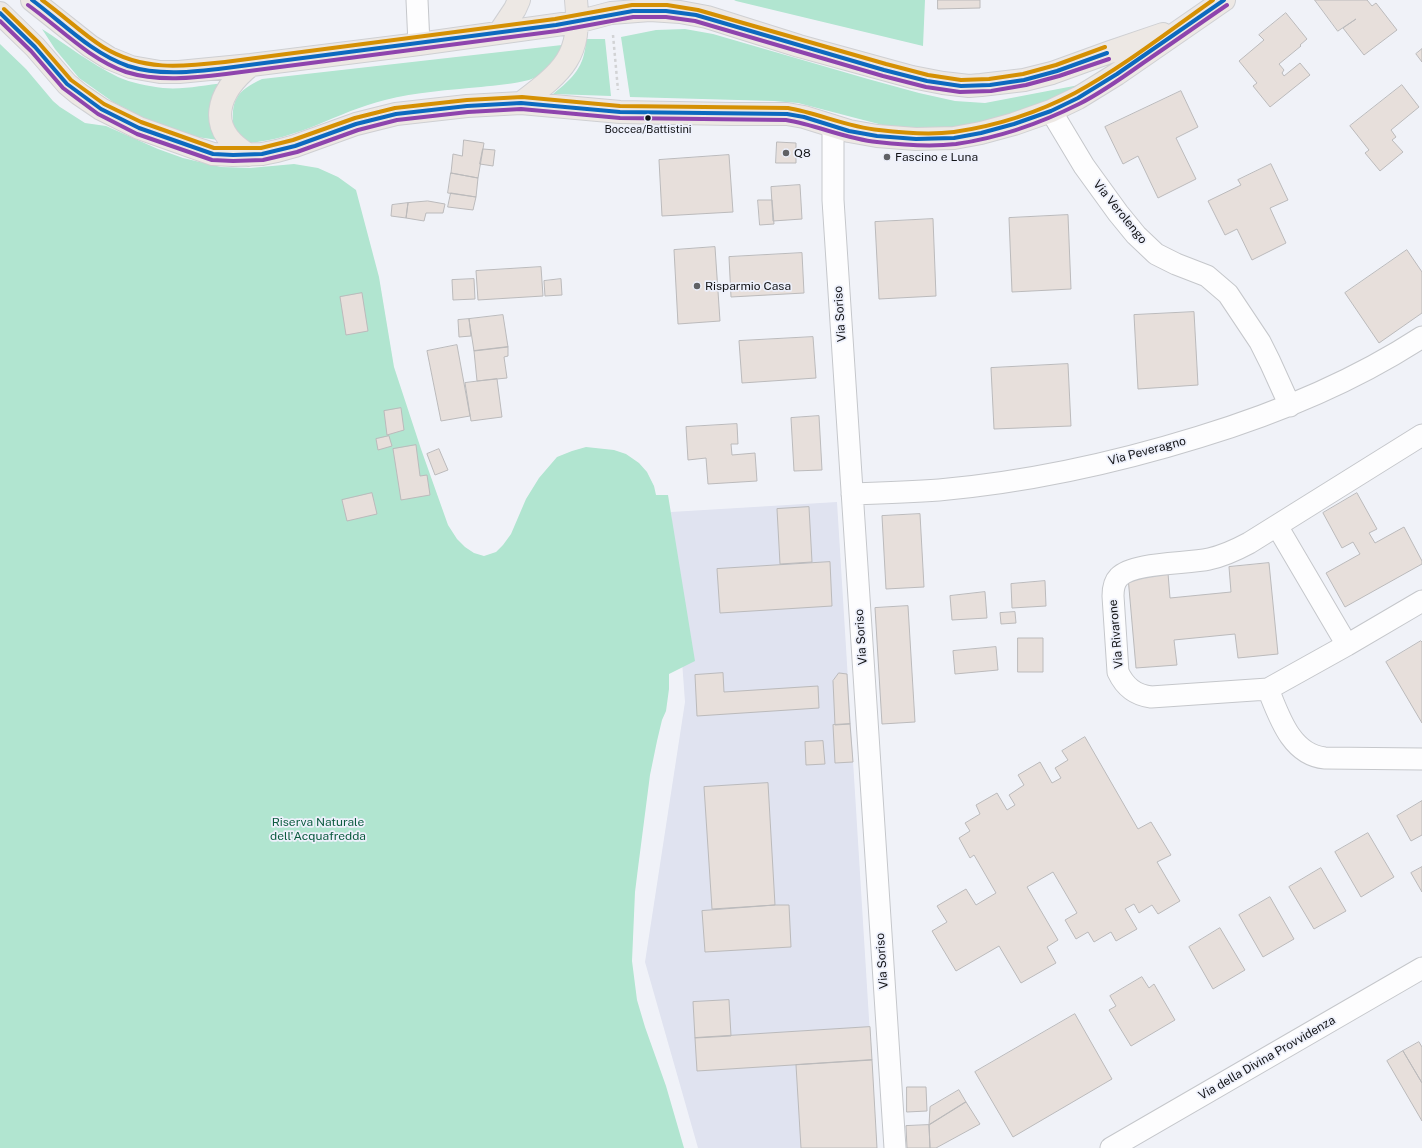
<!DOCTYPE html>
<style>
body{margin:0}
canvas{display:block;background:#f0f2f8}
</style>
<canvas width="1422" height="1148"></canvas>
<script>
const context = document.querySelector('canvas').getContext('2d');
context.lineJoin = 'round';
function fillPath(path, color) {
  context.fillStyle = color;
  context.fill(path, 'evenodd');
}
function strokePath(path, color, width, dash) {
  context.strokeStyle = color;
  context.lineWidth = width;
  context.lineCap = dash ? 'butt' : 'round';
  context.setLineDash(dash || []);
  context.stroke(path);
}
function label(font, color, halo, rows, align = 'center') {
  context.font = font + ' "Public Sans",sans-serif';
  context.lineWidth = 3.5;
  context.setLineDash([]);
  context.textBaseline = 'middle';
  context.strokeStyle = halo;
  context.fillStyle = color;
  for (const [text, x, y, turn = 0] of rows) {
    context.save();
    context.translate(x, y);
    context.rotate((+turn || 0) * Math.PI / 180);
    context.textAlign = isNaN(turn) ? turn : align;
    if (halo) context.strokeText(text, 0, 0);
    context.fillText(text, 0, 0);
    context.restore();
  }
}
fillPath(new Path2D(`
 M837,502L877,1148H698L645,962L685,702L671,512Z`), '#e0e3f0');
fillPath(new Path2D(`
 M734,0H925L923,46L736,1Z
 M42,29C67,45 91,64 118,77C131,83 148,86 163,88C183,90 205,85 224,83L218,140L190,136L146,119L113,102L79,78L55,49Z
 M685,29L713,34L868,79L919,93L955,101L985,103L1079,85L1039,106L965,128H894L798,103L774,101L630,97L621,37L656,30Z
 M586,39H605L611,96L553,94C573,78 585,67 586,39Z
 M0,44L26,69L53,101L60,107L85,123L106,126L158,149L183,158L221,167L250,168L294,164L318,168L338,177L356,190L379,277L394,367L421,449L448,525L457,539L465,547L474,553L484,556L496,552L503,545L511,534L526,499L539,478L557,457L572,451L586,447L614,450L626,454L639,463L647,472L654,486L656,495H668L695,661L669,674V689L666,711L662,720L657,741L650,775L638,868L635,892L632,961L637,1000L645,1027L666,1086L684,1148H0Z
 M562,45C562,48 562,53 560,56C554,67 541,76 529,80C514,84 497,85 481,87C449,90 416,92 385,100C336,112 299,140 246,143L234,130C230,101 236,91 262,79Z`), '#b1e5d0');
const building = new Path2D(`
 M938,0H980V8L938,9Z
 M1315,0H1367L1372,6L1376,3L1397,30L1364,55L1343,28L1356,19L1338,31Z
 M1286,13L1307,39L1300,45L1301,46L1279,64L1284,70L1282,73L1284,76L1300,63L1310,75L1270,107L1253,86L1257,83L1239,61L1264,40L1259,35Z
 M1422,49V62L1416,54Z
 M1402,85L1419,107L1391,130L1396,137L1392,140L1403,152L1380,171L1365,153L1369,150L1350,126Z
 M1181,91L1198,127L1176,138L1196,179L1158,198L1138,156L1123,164L1105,127Z
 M464,140L484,143L478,178L451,173L453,154L462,156Z
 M777,142L796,143V163H776Z
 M483,149L495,150L493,166L480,164Z
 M729,155L733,212L662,216L659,160Z
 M1271,164L1288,200L1270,208L1286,243L1252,260L1237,229L1225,235L1208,201L1241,185L1238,180Z
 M451,173L478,178L476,197L448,193Z
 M800,185L802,219L773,221L771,187Z
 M451,193L476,197L473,210L448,207Z
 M758,200H772L774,224L760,225Z
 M428,201L445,204L443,213H426L424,221L406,218L408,203Z
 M408,203L406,218L391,216L392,205Z
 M1068,215L1071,289L1012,292L1009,218Z
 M933,219L936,296L879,299L875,222Z
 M715,247L720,321L678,324L674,250Z
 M1407,250L1422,272V313L1379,343L1345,293Z
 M802,253L804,293L731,297L729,257Z
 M541,267L543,296L478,300L476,271Z
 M474,279L475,299L453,300L452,280Z
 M561,279L562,295L545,296L544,281Z
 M362,293L368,331L346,335L340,297Z
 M1194,312L1198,385L1138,389L1134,315Z
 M503,315L508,347L474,351L469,319Z
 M469,319L471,336L459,337L458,320Z
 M813,337L816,378L742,383L739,341Z
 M457,345L470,416L441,421L427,351Z
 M508,347V356L504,357L507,378L477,381L474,351Z
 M1068,364L1071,426L994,429L991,368Z
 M497,379L502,417L471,421L465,383Z
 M401,408L404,430L387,435L384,411Z
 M819,416L822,470L794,471L791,418Z
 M737,424L738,444H731L732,455L755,453L757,481L708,484L706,458L688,460L686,427Z
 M389,436L392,446L378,450L376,439Z
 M416,445L420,476L427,475L430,495L401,500L393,449Z
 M439,449L448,470L435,475L427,454Z
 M372,493L377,514L347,521L342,500Z
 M1357,493L1377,529L1369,533L1375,543L1404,527L1422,561V564L1345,607L1326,573L1360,554L1353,542L1342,548L1323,513Z
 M809,507L812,562L780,564L777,509Z
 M920,514L924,587L886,589L882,516Z
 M830,562L832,606L720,613L717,569Z
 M1269,563L1278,654L1238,658L1235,634L1174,640L1177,665L1136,668L1128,577L1168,573L1170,598L1231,592L1229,567Z
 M1045,581L1046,606L1012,608L1011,584Z
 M985,592L987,618L952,620L950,596Z
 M908,606L915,722L882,724L875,608Z
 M1015,612L1016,623L1001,624L1000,613Z
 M1018,638H1043V672H1018Z
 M1421,641L1422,642V723L1386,662Z
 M996,647L998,670L955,674L953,651Z
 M723,673L724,692L818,686L819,708L697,716L695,675Z
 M839,673L847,674L850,724L835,725L833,681Z
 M850,724L853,762L835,763L833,725Z
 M1085,737L1138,829L1151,822L1171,855L1157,862L1180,901L1158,914L1152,905L1139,913L1134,904L1125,909L1137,929L1116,941L1111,932L1094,942L1088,932L1076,939L1065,920L1077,913L1053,872L1027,887L1058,940L1047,947L1056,963L1021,983L999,946L956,971L932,931L947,922L937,906L966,889L976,905L996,893L974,855L970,858L959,838L970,831L965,823L980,814L976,805L997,793L1007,810L1015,805L1009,795L1024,785L1018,775L1040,762L1052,783L1061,778L1055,768L1068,760L1062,751Z
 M823,741L825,764L806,765L805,742Z
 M768,783L775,905L712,909L704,787Z
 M1422,801V835L1411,841L1397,816Z
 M1368,833L1394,877L1361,897L1335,852Z
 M1422,867V892L1411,873Z
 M1321,868L1346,911L1314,929L1289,887Z
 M1270,897L1294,939L1263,957L1239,915Z
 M775,905H789L791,947L705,952L702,911Z
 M1220,928L1245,970L1213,989L1189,947Z
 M1142,977L1149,988L1154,984L1175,1020L1131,1046L1109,1010L1116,1006L1110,996Z
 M729,1000L731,1036L695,1038L693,1002Z
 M1075,1014L1112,1079L1013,1137L975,1072Z
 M870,1027L872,1060L697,1071L695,1038Z
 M1419,1042L1422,1047V1083L1403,1051Z
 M1403,1051L1422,1083V1121L1387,1061Z
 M872,1060L877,1148H801L796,1065Z
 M907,1087H926L927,1111L907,1112Z
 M959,1090L966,1102L929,1125L930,1107Z
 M966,1102L980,1124L936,1148H930L929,1125Z
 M929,1125L930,1148H907L906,1126Z`);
fillPath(building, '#e7dfdb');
strokePath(building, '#bbbabb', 1);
const minor = new Path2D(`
 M417,0L419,44
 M1051,111L1084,166L1118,213L1136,235L1156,254L1176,264L1207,276L1228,294L1260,342L1270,362L1290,406
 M833,126V200L895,1148
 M1422,435L1249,543C1236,550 1223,556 1209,559C1188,564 1133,562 1119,577C1114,582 1113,590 1113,596L1118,672C1125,687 1135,695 1151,697L1268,689L1347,645L1422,601
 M852,494C881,493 910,492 939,490C1028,482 1115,463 1199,437C1278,413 1353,382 1422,337
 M1277,526L1347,645
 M1268,689C1279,716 1291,755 1325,758L1422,759
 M1111,1148L1422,968`);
const major = new Path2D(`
 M32,0L90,46L109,58L131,67L160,72H179L251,65L419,44L577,22L611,13L650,10L680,12L707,17L799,46L912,77L943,83L969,86L981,85L1024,80L1052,73L1110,52L1163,34
 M0,13L35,47L67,84L79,94L101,109L139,128L198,149L213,154L233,155L262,154L277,151L295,146L356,124L396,114L467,106L521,103L620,112L732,114H787L804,117L849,131L877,136L916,139L954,138L981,133L1014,124L1051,111L1078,98L1117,74L1224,0
 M499,33L515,9L519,0
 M521,103C563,71 582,57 576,0
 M249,155C204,129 217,92 251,65`);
strokePath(minor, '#c5c7cb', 23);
strokePath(major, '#cfd0d3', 24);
strokePath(new Path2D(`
 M613,35L618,90`), '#d2d3d5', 2.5, [3, 3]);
strokePath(minor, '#fdfdfe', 21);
strokePath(major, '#ede8e4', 22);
strokePath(new Path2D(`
 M32,0C63,23 91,53 128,66C159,76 194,72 226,68L556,25L633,11H666L696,15L884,70L927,81L961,86L990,85L1024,80L1057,71L1107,53
 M0,13L35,47L67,84L101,109L139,128L213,154L233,155L262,154L295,146L356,124L396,114L467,106L521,103L620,112L787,114L804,117L849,131L877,136L916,139L954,138L981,133L1014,124L1051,111L1078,98L1117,74L1224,0`), '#0c69bf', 4);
strokePath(new Path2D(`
 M28,5C60,28 89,59 126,72C158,82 194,78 226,74L557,31L633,17H666L695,21L883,76L926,87L960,92L991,91L1026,85L1059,76L1109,59
 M0,21L31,51L63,88L98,114L137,134L212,160L233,161L263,160L297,152L358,130L397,120L468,112L521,109L620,118L786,120C817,125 846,139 877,142C903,145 930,147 956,144C998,138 1041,123 1079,104C1101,93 1122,78 1143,63C1171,44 1199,24 1227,5`), '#8e44ad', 4);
strokePath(new Path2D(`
 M42,0C63,15 81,33 103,47C142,71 181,67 225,62L555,19L632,5H667L698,10L886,64L928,75L961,80L989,79L1023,74L1056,65L1105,47
 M4,9L39,43L71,80L104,104L141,122L214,148H261L293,140L355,118L395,108L467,100L522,97L620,106L788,108C818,113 847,127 879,130C903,133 930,135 954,132C995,126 1039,112 1075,93C1123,67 1169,31 1213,0`), '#d59003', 4);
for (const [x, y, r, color] of [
 [648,118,3.5,"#121316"],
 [786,153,4,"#606165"],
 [887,157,4,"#606165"],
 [697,286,4,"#606165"]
]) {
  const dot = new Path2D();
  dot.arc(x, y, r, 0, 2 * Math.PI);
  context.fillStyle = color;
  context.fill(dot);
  strokePath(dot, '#edf0fb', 1.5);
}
label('11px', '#121316', '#edf0fb', [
 ["Boccea/Battistini",648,130]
]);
label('12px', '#121316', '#edf0fb', [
 ["Q8",794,153],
 ["Fascino e Luna",895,157],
 ["Risparmio Casa",705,286]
], 'left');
label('12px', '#121316', '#edf0fb', [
 ["Via Verolengo",1120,212,51],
 ["Via Soriso",840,314,-94],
 ["Via Peveragno",1147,451,-15],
 ["Via Rivarone",1116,634,-95],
 ["Via Soriso",861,637,-94],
 ["Via Soriso",882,961,-94],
 ["Via della Divina Provvidenza",1267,1058,-30]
]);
label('12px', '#0c5b3f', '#edf0fb', [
 ["Riserva Naturale",318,822],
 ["dell'Acquafredda",318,836]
]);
</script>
